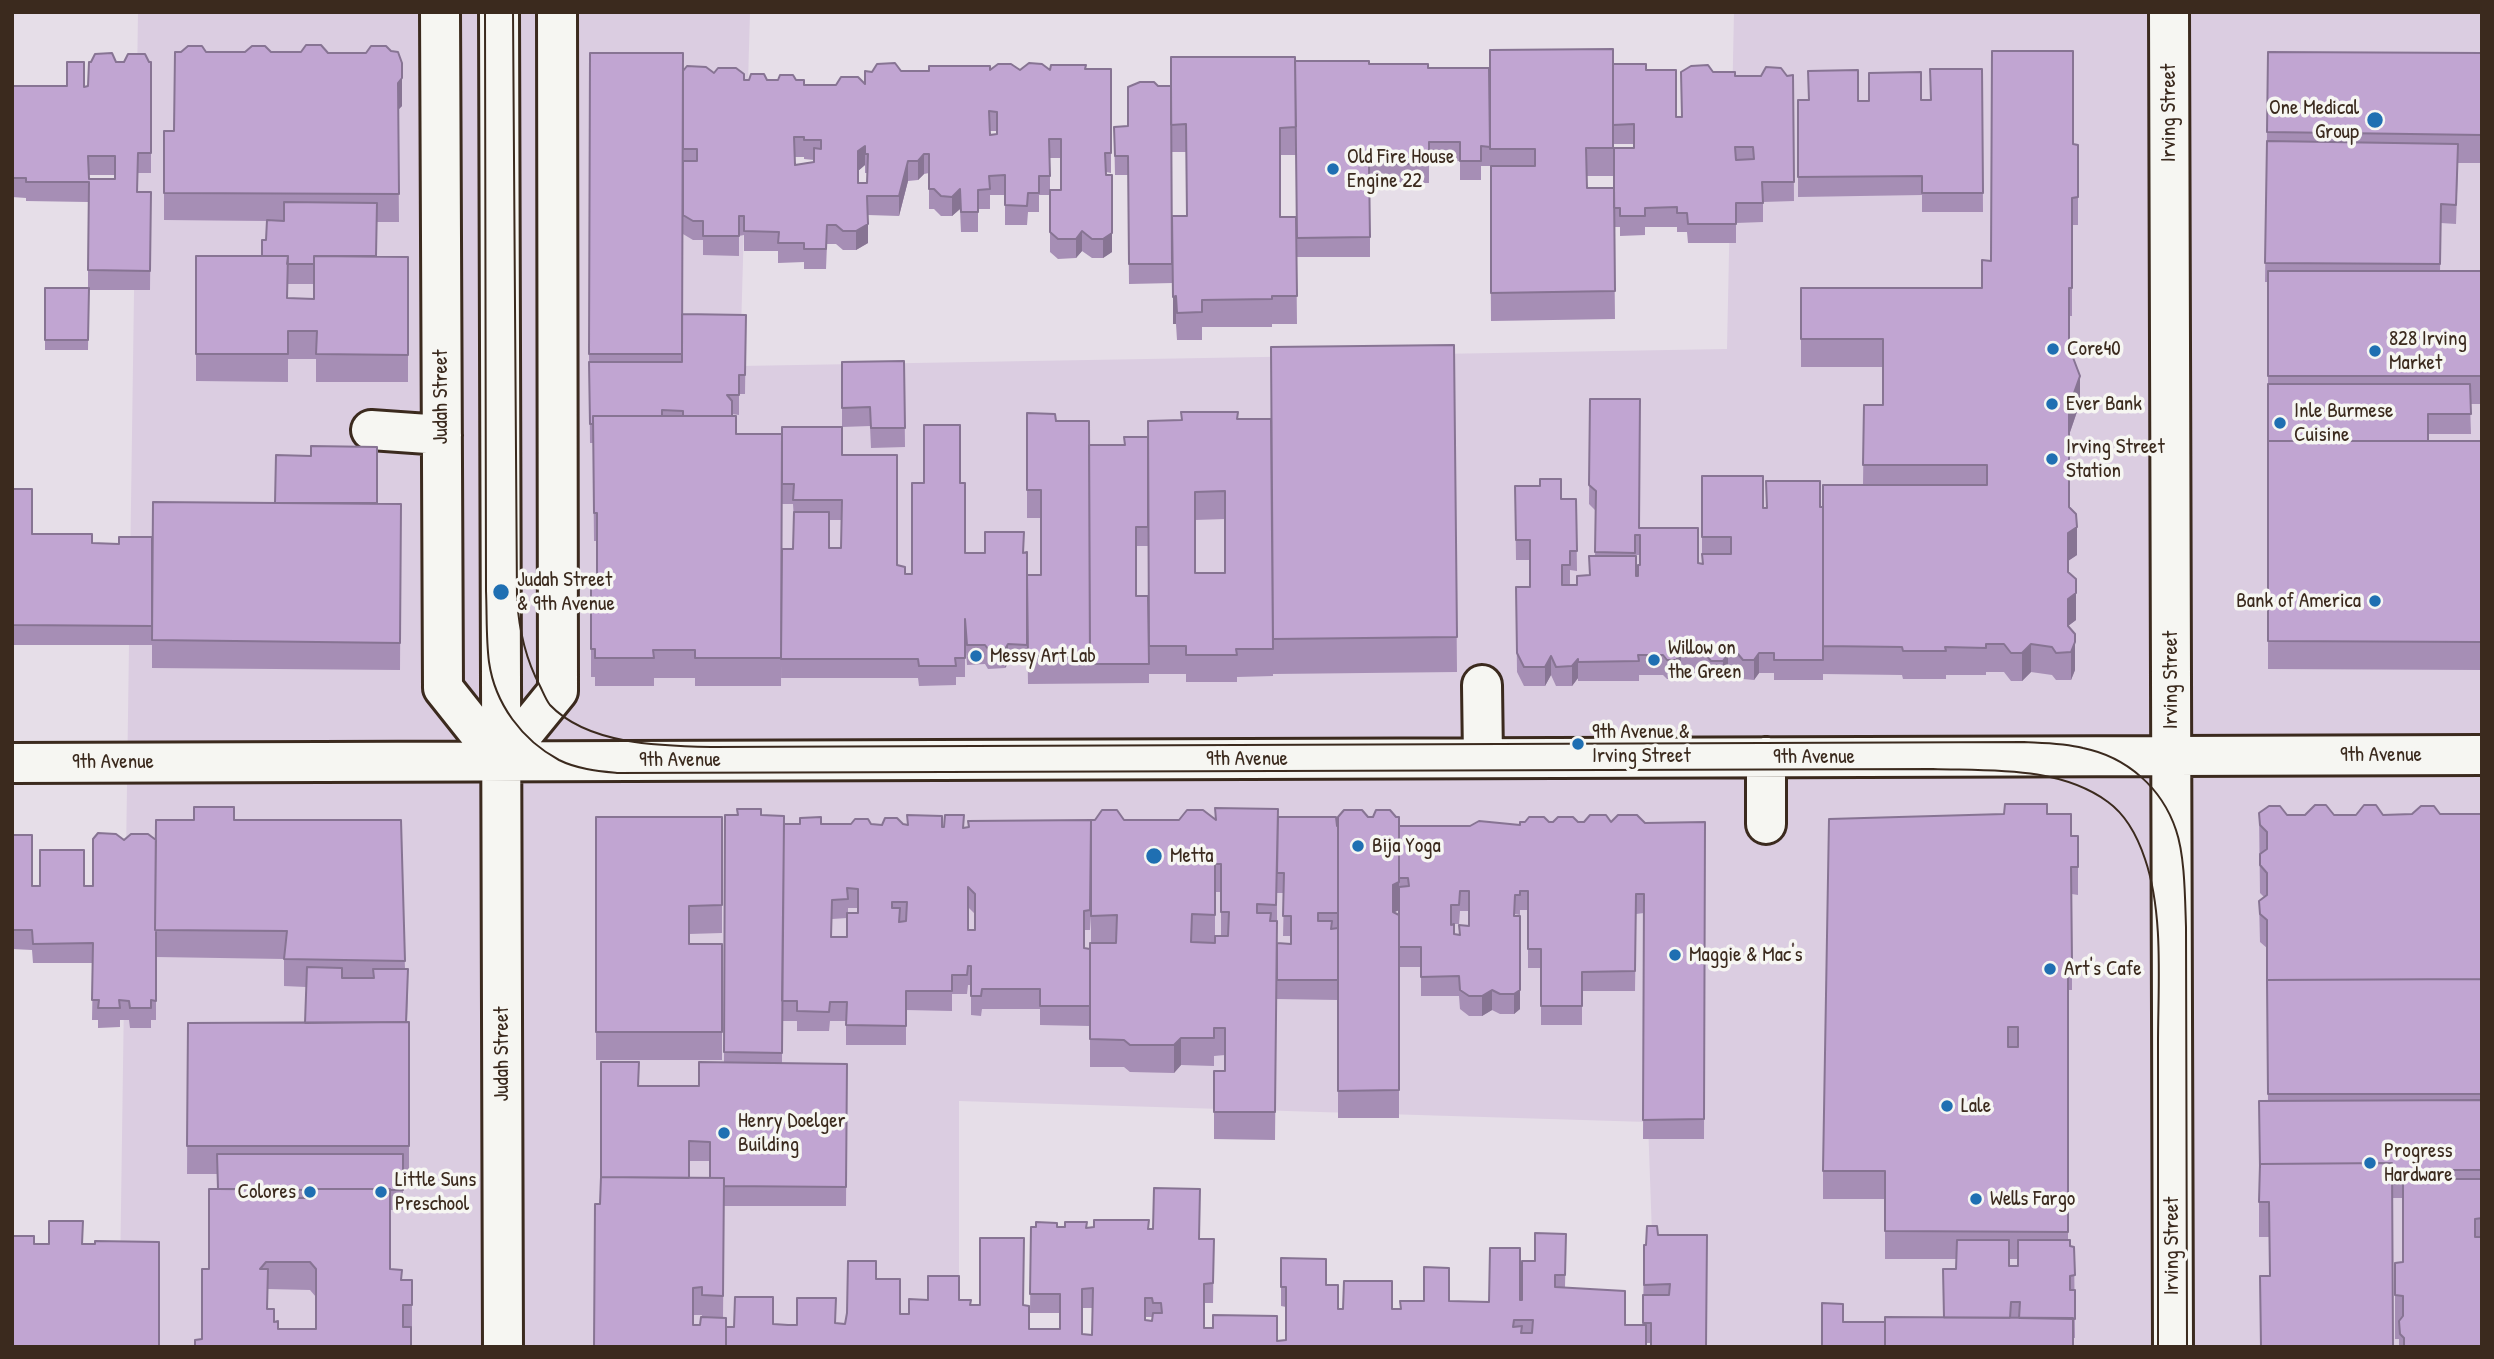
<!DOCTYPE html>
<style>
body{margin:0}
#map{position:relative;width:2494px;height:1359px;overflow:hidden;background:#e6dee8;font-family:"Patrick Hand",sans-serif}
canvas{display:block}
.frame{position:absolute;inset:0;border:14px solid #3b2a1e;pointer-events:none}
</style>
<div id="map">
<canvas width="2494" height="1359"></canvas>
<div class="frame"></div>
</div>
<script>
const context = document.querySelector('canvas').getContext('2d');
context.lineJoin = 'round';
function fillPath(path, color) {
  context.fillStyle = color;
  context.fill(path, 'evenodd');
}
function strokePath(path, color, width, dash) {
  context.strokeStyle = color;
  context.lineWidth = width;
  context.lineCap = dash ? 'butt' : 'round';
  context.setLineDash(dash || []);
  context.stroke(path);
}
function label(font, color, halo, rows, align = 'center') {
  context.font = font + ' "Patrick Hand",sans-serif';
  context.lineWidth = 7;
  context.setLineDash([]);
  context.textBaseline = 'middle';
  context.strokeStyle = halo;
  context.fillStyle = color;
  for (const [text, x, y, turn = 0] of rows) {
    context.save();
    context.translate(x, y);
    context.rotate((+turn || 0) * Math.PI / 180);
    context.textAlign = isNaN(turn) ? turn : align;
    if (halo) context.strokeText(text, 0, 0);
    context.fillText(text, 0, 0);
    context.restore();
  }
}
fillPath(new Path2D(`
 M138,12H750L740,366L1727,349L1734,12H2482V1347H1656L1648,1122L959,1101V1347H119Z`), '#dbcde1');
const minor = new Path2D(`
 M440,12L443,688L501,761
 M499,12L503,1347
 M2169,12L2173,1347
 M371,430L442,435
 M1482,685L1483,758
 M1766,757V824
 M501,761L558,691L557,12
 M12,763L2482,755`);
strokePath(minor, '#3b2a1e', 44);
strokePath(minor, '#f6f6f2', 38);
strokePath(new Path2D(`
 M485,12L486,591C487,615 486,639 489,662C495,704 522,740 559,760C577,769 598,771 617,773L1933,769C1991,771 2059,766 2108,802C2126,815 2138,838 2145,859C2164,914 2158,986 2158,1044C2158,1145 2158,1246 2158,1347
 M513,12L517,599C519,631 525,658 540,686C543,692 546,700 550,705C588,745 661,746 713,747L2024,742C2044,743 2064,743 2083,748C2127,757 2162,788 2176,830C2185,856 2185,899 2186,927L2187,1347`), '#3b2a1e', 2);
fillPath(new Path2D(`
 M271,52L328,53L402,106L398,110L399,222H377L376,256L408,257V382H316V359H288V382L196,381V256H262L266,240L267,221L164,220V131H174ZM288,284H314V299L287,298Z
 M2482,53V163H2458L2456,224L2441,223L2440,271H2482V404H2470L2471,434H2428V441H2482V670L2268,669V282H2265L2267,132Z
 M116,62H151V173H138L137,192H151L150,290H89L88,350H45V288H88V202L26,201V198L12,197V86H88ZM89,175H115V179H89Z
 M1369,64L1428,68H1489L1613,64L1646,70L1676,117H1681L1713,72L1735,76L1793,75L1794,201L1763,202V222L1736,223V243H1688L1687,232H1677V227H1645V235L1620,236V227H1614L1615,319L1491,321L1490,166H1481V180H1460V161L1429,162V183H1370V257H1297L1296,235L1297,324H1272V327H1202V340H1177L1176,324H1173V283L1129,284L1128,175H1115L1114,127L1128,126L1158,86H1171L1295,75ZM1613,144H1634V148L1614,188H1587V176H1613ZM1172,152H1186L1187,216H1172ZM1280,155H1296V217H1280Z
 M1111,69V173L1106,172L1112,252L1103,258H1092L1082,251L1076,258L1058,259L1050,252V190H1061V158H1050V195H1039V212H1028L1027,225H1005V195H990V209H978V232H961L960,209L952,216H941L934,209H929V173L924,174L918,180L908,181L899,216L868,215V243L856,250H843L836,244H827L826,269H804V262L778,263V251H744V235L739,236V256L703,255V240H693L683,234V314L746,315L745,394H739V415L732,414L736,434L842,455L897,565L905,574H912L960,483L965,553H1023L1027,586L1041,575V518H1027V413L1056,421L1089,445H1124L1148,437L1238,419H1271L1454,345L1457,672L1273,674V649V676L1237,677V682H1186V674H1149V683L1028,684L1027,615V664H1008L1005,668L988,669L985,664L967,665L965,639V677H956V685L919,686L918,678H781L782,549H793L794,520L793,504H782L781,686H695V678H654V686H595V677H591V587H597V541H594L593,443H590L589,354L683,146L714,73L744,80H796L804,85L865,84L901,71ZM990,131H997V134L990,135ZM795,157H804V159L814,160V162L795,165ZM865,165V173H867V183H858V171ZM1225,519V573H1195V520ZM829,520H841V548H829ZM1136,546H1148V596H1136Z
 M1930,69H1982L1983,212H1922V195L1798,197V100L1858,101L1931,100Z
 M2073,144L2078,145V225H2072V316H2069V347L2080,403L2069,435V507L2077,555L2068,561V572L2076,620L2068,626L2075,670L2071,680H2056L2052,675L2031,672L2022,681H2011L2004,672H1986V675H1946V679H1903L1902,675L1823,674V575V680H1774V673H1759L1754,680L1743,679L1738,674L1728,673L1723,680H1711L1706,674H1681L1676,679H1667L1663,675H1639V681H1578V678L1572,686H1556L1551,675L1545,686H1524L1517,672L1516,587H1530V560H1516L1515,486L1561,499H1576L1577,571L1570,570V585L1562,584V585H1577L1589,575V556H1595L1596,511L1589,504L1590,399L1640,528L1698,563L1702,564V476L1763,508L1823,507L1863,485L1864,405H1883V367H1801V288H1982L1991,261ZM1635,555H1640V565L1638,576H1636Z
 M904,361L905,447L871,448L870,426L842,427V362Z
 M12,489L32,534L92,543L119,544L152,537L377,503L401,504L400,670L152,668V645H12Z
 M737,809L761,815L784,824H903L964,828L1124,820H1215L1278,817L1337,826L1368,817L1399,826L1520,825L1549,822H1705L1704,1139H1643L1644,913L1636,914L1635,991H1582V1025H1541V968H1528V910H1520V915L1515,914L1520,1009L1514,1014H1500L1492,1010L1482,1016H1469L1460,1009L1459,996H1421V967H1399V910L1394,912L1399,915V1118H1338V845V1000L1277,999V943L1291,944V936H1283L1284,893H1277V929L1275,1140L1214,1139V1071H1225V1055L1214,1056V1066L1181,1065L1174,1073L1130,1072L1124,1067H1090V1026L1040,1025V1009H982L981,1016L971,1015V985H968L967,994H952V1011L906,1010V1045H846V1021H830L829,1031H797V1021H782V1019V1063L847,1064L846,1206H724L723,1318L726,1327L773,1324L788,1325L845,1324L876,1279L900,1314H909L959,1300L971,1305H1023L1029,1329H1060V1313H1030L1031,1227H1036V1222L1057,1227L1149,1229L1200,1239H1214L1213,1303H1204V1328L1277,1341L1286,1340V1307L1281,1306V1258L1326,1285L1338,1309H1400L1449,1301L1489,1302L1522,1300L1535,1261L1566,1234L1565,1288L1625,1325H1643L1644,1245H1646L1658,1235H1707L1651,1343L594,1347L600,1204L639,1086H699L724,1063L725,815H737ZM1215,892H1221V936H1215ZM968,907L975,914V930H968ZM848,908H858V913H848ZM1460,911H1469V926L1459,935L1454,934V924H1459ZM1091,916V943L1090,949L1084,948V930H1090ZM847,918V937H832V919ZM689,1161H710V1178H689ZM1082,1308H1093L1092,1335L1082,1334ZM693,1315H702L700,1325H693ZM1145,1317H1152V1321L1145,1320Z
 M2259,813L2287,815L2482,814V1347H2399V1339H2395V1263L2403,1262V1198H2392L2269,1276V1237H2259V1101H2268L2267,948L2260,942L2259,901L2264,897L2260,893Z
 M2047,814L2071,836H2078V895L2072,894V990H2068V1240L2070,1247H2074L2075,1338L1843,1322H1885L1944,1318L1956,1269V1259H1885V1199H1823V1171ZM2009,1259H2018V1266H2009Z
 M596,817H722V933L689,934V944H722V1060H596Z
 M234,820H401L405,969L408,988L407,1022H409V1174H403V1210H390V1269L402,1280H412V1333L202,1339L217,1189V1174H187L188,1023H305L306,987L284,986V959L156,957V1020H151V1028H130L129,1020H120V1027L98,1028V1020H92L93,963H33L32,950L12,949V835L32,886H93L124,840H156ZM268,1289L310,1290L316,1297V1329H278L267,1309Z`), '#a68eb5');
fillPath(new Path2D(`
 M402,78V106L398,110V83Z
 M865,146V165L858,171V151Z
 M924,154V174L918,180V161Z
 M908,161V181L899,216V196Z
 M1112,175V252L1103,258V239Z
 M960,189V209L952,216V197Z
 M868,224V243L856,250V231Z
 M1082,231V251L1076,258V239Z
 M1176,296V324H1173V297Z
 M2080,376V403L2069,435V407Z
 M2077,527V555L2068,561V533Z
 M2076,593V620L2068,626V654V599Z
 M2075,642V670L2071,680V652Z
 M1008,644V664L1005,668V649Z
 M2031,644V672L2022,681V653Z
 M1759,653V673L1754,680V660Z
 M1681,654V674L1676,679V660Z
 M1728,654V673L1723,680V661Z
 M1551,656V675L1545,686V667Z
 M1578,659V678L1572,686V666Z
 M1399,882V910L1393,913V885Z
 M1492,990V1010L1482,1016V996Z
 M1520,990V1009L1514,1014V994Z
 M1181,1038V1065L1174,1073V1045Z`), '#877493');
const building = new Path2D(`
 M306,45H321L328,53H366L371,46H386L391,51L398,52L402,63V78L398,83L399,194L164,193V131H174L175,52H181L188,46H202L206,52H245L252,46H265L271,52H301Z
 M1613,49V148H1586L1587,188H1614L1615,291L1491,293V166H1535V149H1490V50Z
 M1992,51H2073V144L2078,145V197L2072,198V288H2069V347L2080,376L2069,407V507L2076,514L2077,527L2068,533V572L2076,579V593L2068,599V626L2075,634V642L2071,652L2056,653L2052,647L2031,644L2022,653H2011L2004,644H1986V648L1945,647L1946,651H1903L1902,647L1823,646V485H1987V465H1863L1864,405H1883V339H1801V288H1982V260L1991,261Z
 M2268,52L2482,53V135L2267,132Z
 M112,53L116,62H124L128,54H145L149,62H151V153H138L137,192H151L150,271L88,270L89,182H26V178H12V86H67V62H84V87L88,86L89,62H91L95,54ZM88,156H115V179H89Z
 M590,53H683L682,354H589Z
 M1171,57H1295L1296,127L1280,128V217H1296L1297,296H1272V299L1202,300V312L1177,313L1176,296L1173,297L1172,216H1187L1186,124L1171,125Z
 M1295,61H1369V64H1428V68H1489L1490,147L1481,146V161H1460V142H1429V164H1369L1370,237L1297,238Z
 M895,63L901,71H929V66H990V70L998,64H1011L1020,70L1029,63L1042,64L1050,70L1051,65H1086L1085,69H1111V153H1105L1106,175H1112V233L1103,239H1092L1082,231L1076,239H1058L1050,232V190H1061V139H1049L1050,176H1039V193H1028L1027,206L1005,205V175L989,176L990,189L978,190V212H961L960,189L952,197L941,196L934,189H929V154H924L918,161H908L899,196H867L868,224L856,231H843L836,225H827L826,249H804V243H778L779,232L744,231V216H739V236H703V221H693L683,215V161H697V149H683V71L687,66L706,67L714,73L718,68H736L744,74V80H749L751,74H764L767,80H778L780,75H793L796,80H804V85H836L841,77H858L865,84V71L872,72L877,64ZM989,111L997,112V134L990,135ZM794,137H804V140H821V149L814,148V162L795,165ZM865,146V154H868L867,183H858V151Z
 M1613,64H1646V70H1676V117H1682L1681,72L1691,66L1708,65L1713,72H1735V76H1761L1766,67L1781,68L1787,76L1793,75L1794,182H1762L1763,203H1736V224H1688L1687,213H1677V207L1645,208V216H1620V208H1614V148H1634V124L1613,125ZM1735,147H1753L1754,159L1736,160Z
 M1930,69H1982L1983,193H1922V176L1798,177V100H1809L1808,71L1858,70V101H1869V73L1921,72V100H1931Z
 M1140,82H1154L1158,86H1171L1172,264H1129L1128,156H1115L1114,127L1128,126V87Z
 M2267,141L2458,144L2456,205L2441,204L2440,264L2265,263Z
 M284,202L377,203L376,256H314V264H287L288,256H262V240H266L267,220L284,221Z
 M196,256H288L287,298L314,299V256L408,257V355L316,354L317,331H288V354H196Z
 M2268,271H2482V376H2268Z
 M45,288H89L88,340H45Z
 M682,314L746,315L745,375H739V395H727L732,401V416H683V411L662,410V416H593V424H590L589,362H682Z
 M1454,345L1457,637L1273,639L1271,347Z
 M904,361L905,428H871L870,407L842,408V362Z
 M2268,384H2470L2471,414H2428V441H2268V444Z
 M1590,399H1640L1639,528H1698V563L1703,564L1702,554H1731V537H1702V476H1763V508H1767L1766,481H1820V507H1823V660H1774V653H1759L1754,660H1743L1738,654H1728L1723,661H1711L1706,655L1681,654L1676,660H1667L1663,655H1638L1639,661L1578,662V659L1572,666L1556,667L1551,656L1545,667H1524L1517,653L1516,587H1530V540H1516L1515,486H1540V479H1561V499H1576L1577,551H1570V565H1562V585H1577V576L1590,575L1589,556H1636V576H1638V565H1640V535H1635V553L1595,552L1596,491L1589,485Z
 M1181,412H1238L1237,419H1271L1273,649H1236L1237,655H1186V646H1149L1148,421L1182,420ZM1225,491V573H1195V492Z
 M1027,413L1055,414L1056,421H1089L1090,656H1028L1027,575H1041V490H1027Z
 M593,416H736V434H782L781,658H695V650H653L654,658H595V649H591V587H597V513H594Z
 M924,425H960V483H965V553H985V532H1024L1023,553L1027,552V645L1008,644L1005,649H988L985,645H967L965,619V658H955L956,666H919L918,659H781L782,549H793L794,512H829V548H841L842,500H793L794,484H782V427H842V455H897V565L905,567V574H912V483H924Z
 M1124,437H1148V527H1136V596H1148L1149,664H1090L1089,445H1125Z
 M2268,441H2482V642L2268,641Z
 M311,446L377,447V503H275L276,455L311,456Z
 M12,489H32V534H92V543L119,544V537H152V626L12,625Z
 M153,502L401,504L400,643L152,640Z
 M2005,804H2047V814H2071V836H2078V867H2071L2072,963H2068V1232L1885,1231V1171H1823L1829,819L2004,814ZM2008,1027H2018V1047H2008Z
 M2315,805H2326L2334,815H2356L2364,805H2376L2383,815L2412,814L2421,806H2434L2440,814H2482V979L2267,980V920L2260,914L2259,901L2267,895V873L2260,865V854L2267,849V832L2260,825L2259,813L2269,806H2280L2287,815H2305Z
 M194,807H234V820H401L405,961L284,959L287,931L155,930L156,820H194Z
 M1215,808L1278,809L1276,905L1257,904V913H1271L1270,921H1277L1275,1112H1214V1071H1225V1028H1214V1038H1181L1174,1045H1130L1124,1040L1090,1039V943H1116L1117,915L1091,916V820H1095L1102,810H1117L1124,820H1179L1187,810H1203L1216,820ZM1215,864H1221V912H1229L1228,936H1215V943L1191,942L1192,914L1215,915Z
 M737,809H761V815L784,816L782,1053L724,1052L725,815H738Z
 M1344,810H1362L1368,817H1373L1376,810H1390L1396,817H1399V882L1393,885V912L1399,915V1090L1338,1091V817Z
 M907,815L942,816V827H944L945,815H964L963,828L969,827L968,821L1091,820L1090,910L1084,911V948L1090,949V1006H1040V989H982L981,996H971V966H968L967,975H952V991H906V1026L846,1025L847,1002H830L829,1012L797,1011V1001H782L784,824H800V818L821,817V824H851L855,819H868L871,824L882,825L885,818H897L903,824L908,825ZM968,887L975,894V930H968ZM847,888L858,889V913H847V937H831L832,900L848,899ZM892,902H907L906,921L899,922L900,908H892Z
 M1590,815H1606L1611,822L1618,815H1637L1645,823L1705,822L1704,1119L1643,1120L1644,894H1636L1635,971L1582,972V1006H1541V949H1528V891H1520V895H1515L1514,916H1520V990L1514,994H1500L1492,990L1482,996H1469L1460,990L1459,976L1421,977V947H1399V887L1409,886L1408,878H1399V826H1470L1479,821L1520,825V822H1525L1529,817H1544L1549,822H1553L1558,817H1573L1578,822H1584ZM1460,891H1469V926L1459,925L1460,935L1454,934V924L1451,925V905H1459Z
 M596,817H722V905L689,906V944H722V1032H596Z
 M1278,817H1336L1337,826L1338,825V913H1318V921H1332L1331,929L1338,928V980H1277V943L1291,944V916H1283L1284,873H1277Z
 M98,833L116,834L124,840L131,834H148L156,840L155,930H156V1001L151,1000V1008H130L129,1001L119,1000L120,1008H98L99,1000H92L93,943L33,944L32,930H12V835H32V886H40V850H84V886H93V839Z
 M307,967L342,968V978H374L373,969H408L406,1022L305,1023Z
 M2482,979V1094H2268L2267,980Z
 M409,1022V1146H187L188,1023Z
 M601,1062H639L638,1086H699V1062L847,1064L846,1187L724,1186V1178H710V1142L689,1141V1178L601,1177Z
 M2482,1100V1170H2392V1163L2260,1164V1168L2259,1101Z
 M217,1154H403V1190H390V1189H315L314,1190L218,1189Z
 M2392,1163L2393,1347H2261L2260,1276H2270L2269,1202H2259L2260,1164Z
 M601,1177L724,1178L723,1296L702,1295V1287L693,1288V1325H700L701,1317L726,1318V1347H594L595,1204H600Z
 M2403,1179H2482V1218L2475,1219V1237H2482V1323H2481L2482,1347H2404V1338L2400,1334L2399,1321L2403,1316V1296L2395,1295V1263L2403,1262Z
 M1154,1188L1200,1189L1199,1239H1214L1213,1283L1204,1284V1328H1213V1315L1277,1316V1341L1286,1340V1287H1281V1258L1326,1259V1285H1338V1309H1343L1344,1281H1392V1309H1401L1400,1301H1424V1267L1449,1268V1301L1489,1302L1490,1248H1520V1300H1522V1261H1535V1233L1566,1234L1565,1275H1555V1287L1625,1291V1325H1646V1347H726V1327H734L735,1297H773V1324L788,1325H797V1298H836L835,1323L845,1324L847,1313L848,1261H876V1279H900V1314H909V1299L928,1300V1276H959V1300H971L970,1305H980V1238H1024L1023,1305L1029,1306V1329H1060V1294H1030L1031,1227H1036V1222L1057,1223V1227H1065V1222H1087L1086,1228L1094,1227V1220H1149L1148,1229H1153ZM1093,1288L1092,1335L1082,1334V1289ZM1145,1298H1152L1153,1303H1161L1162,1313H1153L1152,1321L1145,1320ZM1514,1320H1533L1532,1333H1521L1522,1326L1513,1327Z
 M209,1189H262L269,1198H312L315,1189H390V1269L402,1270L401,1280H412V1305H403V1327H411V1347H195V1340L202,1339V1269H209ZM266,1262H310L316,1269V1329H278V1321L274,1322V1309H267L268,1269H260Z
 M49,1221H83L82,1244H95V1241L159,1242V1347H12V1236H34V1244H49Z
 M1647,1226H1657L1658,1235H1707L1706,1347H1651V1323H1643V1295H1669L1670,1284L1644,1285V1245H1646Z
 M1957,1240H2009V1266H2018V1240H2070V1246L2074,1247L2075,1275L2070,1276V1290H2075V1319L2019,1318L2020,1302H2011L2010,1318H1944L1943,1269H1956Z
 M1822,1303L1843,1304V1322H1885V1347H1822Z
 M1885,1317L2073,1318V1347H1885Z`);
fillPath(building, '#c1a5d2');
strokePath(building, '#877493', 2);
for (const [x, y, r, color] of [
 [2375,120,9,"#1f6fb2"],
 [1333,169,7,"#1f6fb2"],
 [2053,349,7,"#1f6fb2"],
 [2375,351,7,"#1f6fb2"],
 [2052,404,7,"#1f6fb2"],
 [2280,423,7,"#1f6fb2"],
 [2052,459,7,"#1f6fb2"],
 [501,592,9,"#1f6fb2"],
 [2375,601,7,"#1f6fb2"],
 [976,656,7,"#1f6fb2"],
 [1654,660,7,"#1f6fb2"],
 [1578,744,7,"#1f6fb2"],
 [1358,846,7,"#1f6fb2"],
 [1154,856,9,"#1f6fb2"],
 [1675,955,7,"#1f6fb2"],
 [2050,969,7,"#1f6fb2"],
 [1947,1106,7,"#1f6fb2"],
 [724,1133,7,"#1f6fb2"],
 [2370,1163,7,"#1f6fb2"],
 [310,1192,7,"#1f6fb2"],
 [381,1192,7,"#1f6fb2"],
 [1976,1199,7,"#1f6fb2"]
]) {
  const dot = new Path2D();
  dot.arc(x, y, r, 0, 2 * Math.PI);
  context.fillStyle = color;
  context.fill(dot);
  strokePath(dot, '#f6f6f2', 2.5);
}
label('21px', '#3b2a1e', '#f6f6f2', [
 ["One Medical",2359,108,"right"],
 ["Group",2359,132,"right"],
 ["Old Fire House",1347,157],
 ["Engine 22",1347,181],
 ["828 Irving",2389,339],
 ["Market",2389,363],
 ["Core40",2067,349],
 ["Ever Bank",2066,404],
 ["Inle Burmese",2294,411],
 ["Cuisine",2294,435],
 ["Irving Street",2066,447],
 ["Station",2066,471],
 ["Judah Street",517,580],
 ["& 9th Avenue",517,604],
 ["Bank of America",2361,601,"right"],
 ["Willow on",1668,648],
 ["the Green",1668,672],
 ["Messy Art Lab",990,656],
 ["9th Avenue &",1592,732],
 ["Irving Street",1592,756],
 ["Bija Yoga",1372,846],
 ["Metta",1170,856],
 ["Maggie & Mac's",1689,955],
 ["Art's Cafe",2064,969],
 ["Lale",1961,1106],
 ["Henry Doelger",738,1121],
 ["Building",738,1145],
 ["Progress",2384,1151],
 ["Hardware",2384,1175],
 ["Little Suns",395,1180],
 ["Preschool",395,1204],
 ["Colores",296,1192,"right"],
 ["Wells Fargo",1990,1199]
], 'left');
label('21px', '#3b2a1e', '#f6f6f2', [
 ["Irving Street",2169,113,-90],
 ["Judah Street",441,397,-90],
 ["Irving Street",2171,680,-90],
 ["9th Avenue",2381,755],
 ["9th Avenue",1814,757],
 ["9th Avenue",1247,759],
 ["9th Avenue",680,760],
 ["9th Avenue",113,762],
 ["Judah Street",502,1054,-90],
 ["Irving Street",2172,1246,-90]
]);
</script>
